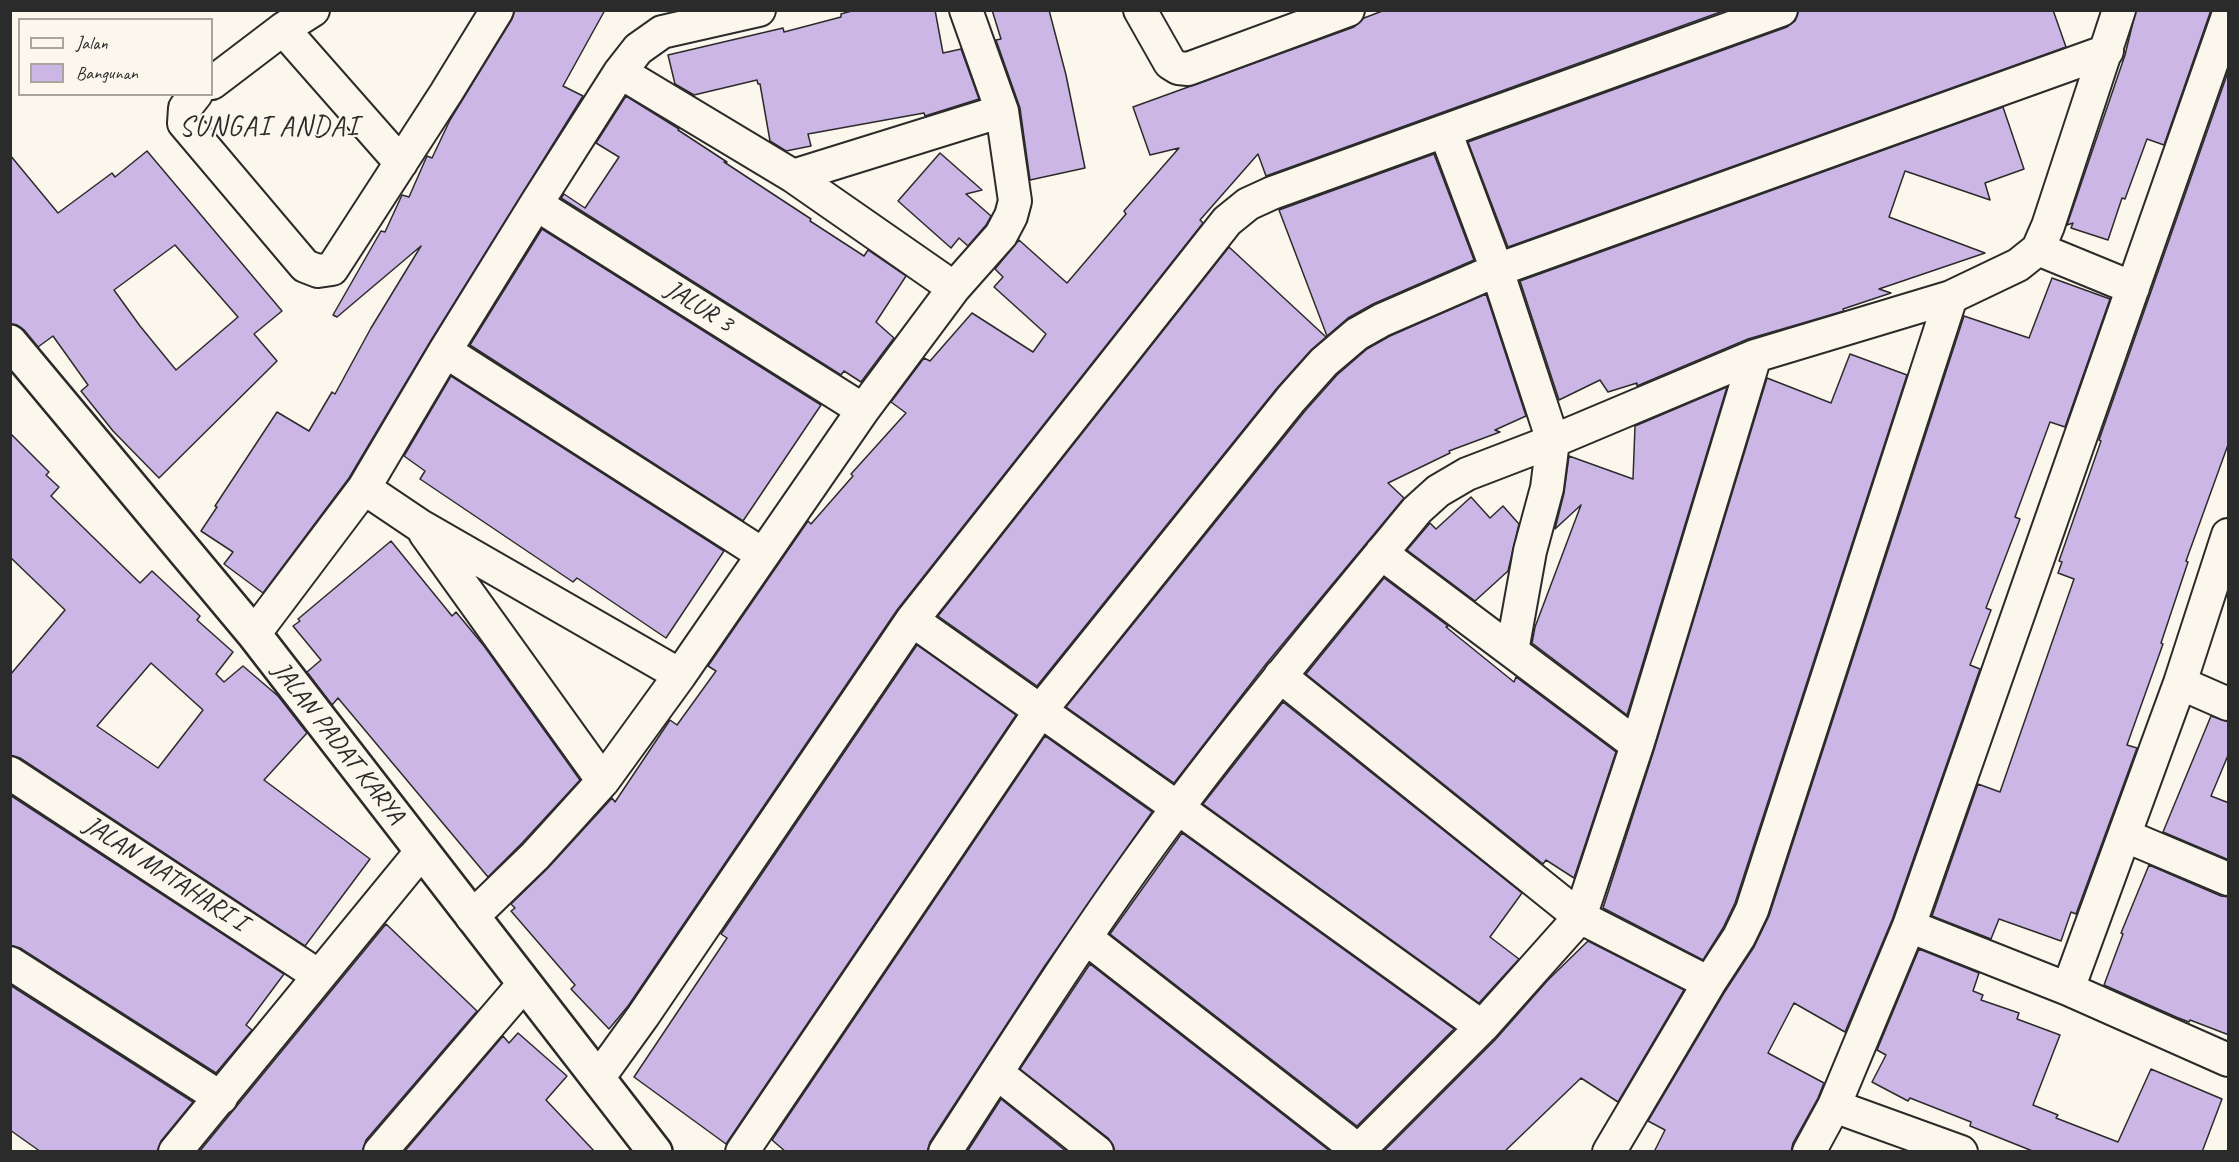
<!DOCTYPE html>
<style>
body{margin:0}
#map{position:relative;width:2239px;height:1162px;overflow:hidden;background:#fbf7ec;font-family:Caveat,sans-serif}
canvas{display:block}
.frame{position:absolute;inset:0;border:12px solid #2b2b2b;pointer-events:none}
.legend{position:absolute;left:18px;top:18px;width:195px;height:78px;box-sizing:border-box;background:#fbf7ec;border:2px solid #a8a59f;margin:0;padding:8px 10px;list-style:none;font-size:18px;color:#2b2b2b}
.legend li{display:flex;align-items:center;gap:12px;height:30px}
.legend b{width:30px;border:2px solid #a8a59f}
</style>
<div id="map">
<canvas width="2239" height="1162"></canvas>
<div class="frame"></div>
<ul class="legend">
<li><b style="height:8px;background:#fbf7ec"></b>Jalan</li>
<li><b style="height:16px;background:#cbb6e6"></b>Bangunan</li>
</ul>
</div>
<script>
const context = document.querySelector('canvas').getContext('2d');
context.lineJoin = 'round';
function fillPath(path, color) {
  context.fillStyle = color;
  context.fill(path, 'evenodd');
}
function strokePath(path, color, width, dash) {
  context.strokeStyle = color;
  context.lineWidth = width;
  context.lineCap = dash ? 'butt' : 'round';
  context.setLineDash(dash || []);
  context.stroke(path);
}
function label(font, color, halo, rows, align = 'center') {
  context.font = font + ' Caveat,sans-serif';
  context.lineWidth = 4.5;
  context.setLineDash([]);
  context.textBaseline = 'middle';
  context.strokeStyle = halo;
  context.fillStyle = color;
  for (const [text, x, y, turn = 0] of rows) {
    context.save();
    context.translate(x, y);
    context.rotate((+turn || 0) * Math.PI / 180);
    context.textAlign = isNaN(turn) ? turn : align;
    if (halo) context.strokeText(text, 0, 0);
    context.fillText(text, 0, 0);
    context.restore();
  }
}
const building = new Path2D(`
 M515,10H605L563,86L583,96L430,342L349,478L263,593L224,564L233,552L201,531L217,507L215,506L277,412L309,431L332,392L335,394L371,328L421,246L337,317L333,315L381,231L385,232L402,195L409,197L427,156L432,158L450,120L512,19Z
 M855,10H935L943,53L961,49L979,99L925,116L924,113L808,134L811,146L786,151L770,141L760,84H758L757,80L694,95L675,84L668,55L783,28L784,32L841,17V14Z
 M992,10H1049L1066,75L1085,168L1030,180L1020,108L996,40L1001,39Z
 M1385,10H1726L1266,176L1258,154L1200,220L1203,223L897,610L628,1006L609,1029L571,989L575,985L511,911L515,908L511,904L548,868L612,798L615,802L670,720L677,725L716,671L708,666L808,521L811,524L853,476L851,474L906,413L891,402L924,358L930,361L972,313L1033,352L1046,334L994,287L1003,277L995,269L1019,240L1067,283L1126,214L1124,211L1179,148L1150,155L1133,107L1354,27L1364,18Z
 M1799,10H2053L2066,47L1508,247L1468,142L1787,27L1795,21Z
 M2136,10H2211L2164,145L2147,139L2125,199L2122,198L2108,240L2071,228L2073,223L2067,225L2125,55Z
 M2229,69V442L2186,561L2188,562L2161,643L2163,644L2127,745L2137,748L2076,914L2071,912L2061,941L1999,919L1991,939L1932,916L1978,784L2000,792L2074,579L2058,573L2062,562L2059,561L2101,441L2099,440Z
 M626,96L679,129L678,130L727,162H724L811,219L810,221L864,256L868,250L906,276L876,322L894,338L861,382L844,371L841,375L561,198L564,194L585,208L619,157L596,143Z
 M2003,107L2024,169L1985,183L1990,200L1905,171L1889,217L1985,253L1879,289L1891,293L1843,309L1844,311L1748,339L1637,386V383L1608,392L1600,380L1559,400L1520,281Z
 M147,151L282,311L254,334L277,361L159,478L113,431L81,391L88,385L53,336L38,347L24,330L17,325L10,324V155L58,213L112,173L115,177ZM175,245L238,317L176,370L140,326L114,290Z
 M940,153L982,190L966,194L991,216L986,225L968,246L959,238L951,248L898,201Z
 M1434,154L1474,260L1373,304L1348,318L1327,336L1279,210Z
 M542,229L821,405L743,521L470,345Z
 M1229,247L1326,337L1311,350L1277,388L1037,686L938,616Z
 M2052,278L2110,299L2065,427L2050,422L2015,517L2020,519L1986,608L1991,610L1970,665L1980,669L1892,920L1845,1032L1794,1003L1768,1053L1824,1083L1818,1098L1793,1143L1791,1152H1654L1665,1130L1648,1121L1724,993L1754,947L1769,916L1964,316L2029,338Z
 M1486,294L1526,416L1495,430L1500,432L1449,451L1450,453L1388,483L1404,498L1266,664L1174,783L1066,707L1305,411L1337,375L1367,349L1390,336Z
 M1850,354L1907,375L1735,903L1723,928L1703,960L1603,908L1654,750L1767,378L1831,403Z
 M451,376L724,551L666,638L577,578L573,582L420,479L425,471L404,456Z
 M1727,387L1627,715L1532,643L1535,627L1581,505L1555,529L1564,493L1569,456L1633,479L1635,426Z
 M10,433L49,472L46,475L59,487L51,496L140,583L152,571L200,616L197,620L233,652L216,674L224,682L243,666L278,696L307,733L264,780L370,859L305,946L20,758L10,755V675L65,610L10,557ZM151,663L203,710L158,768L97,726Z
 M1471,497L1490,518L1503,506L1519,524L1508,571L1475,601L1407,550L1430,523L1436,529Z
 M391,541L452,616L456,612L484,646L580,780L522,843L488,877L338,698L332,705L307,672L321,660L293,626L300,621L298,619Z
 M1384,578L1448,626L1446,627L1514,682L1516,677L1616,752L1574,878L1546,860L1543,864L1306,674Z
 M917,645L1016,715L726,1144L634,1077L727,938L721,934Z
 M1283,702L1522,893L1490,937L1519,959L1479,1003L1203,804Z
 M2211,716L2229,722V753L2211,796L2229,803V860L2163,832Z
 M1045,736L1152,812L1044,967L930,1142L927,1152H786L772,1140Z
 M10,795L284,974L246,1025L252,1030L216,1073L20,948L10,945Z
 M1182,833L1454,1029L1357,1126L1110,934Z
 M2149,865L2221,896L2229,897V1035L2190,1020L2189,1022L2176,1017L2104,985L2123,934L2121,933Z
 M386,924L477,1011L366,1140L362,1152H199Z
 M1588,941L1684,990L1618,1102L1581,1078L1504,1152H1383L1495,1040L1548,980Z
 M1919,949L1979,973L1973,991L1983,995L1981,1000L2019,1013L2017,1019L2060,1035L2033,1105L2058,1115L2056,1118L2118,1142L2151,1069L2222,1099L2202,1152H2035L1970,1126L1971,1122L1910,1098L1908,1101L1872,1082L1886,1055L1877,1050Z
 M1090,964L1331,1152H1115L1113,1145L1108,1138L1020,1069Z
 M10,985L193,1102L161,1141L157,1152H41L10,1130Z
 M518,1033L567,1076L546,1100L595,1152H404L503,1036L509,1043Z
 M1001,1099L1067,1152H967Z`);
fillPath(building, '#cbb6e6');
strokePath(building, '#2b2b2b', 1.5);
const minor = new Path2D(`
 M1140,10L1170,63L1178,68L1188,69L1348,10
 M283,29L401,163
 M620,72L793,176L954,288
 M212,83L283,29L313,10
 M196,94L185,108L184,123L305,266L318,271L332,269L446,93L497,10
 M1445,131L1497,270L1553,441L1547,488L1530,551L1512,651
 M793,176L1002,111
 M536,204L863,410
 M2038,249L2133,288
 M445,351L762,554
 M364,488L419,525L680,675
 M425,533L603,781
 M1381,553L1637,745
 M912,620L1178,808L1482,1027
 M254,634L364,488L445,351L536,204L620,72L638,49L662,32L759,10
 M1280,676L1580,917L1709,983
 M2180,683L2228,704
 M10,773L319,976
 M2126,836L2228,879
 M472,917L535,856L603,781L680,675L863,410L954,288L1001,235L1011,216L1015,201L1002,111L966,10
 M1909,926L2068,989L2228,1060
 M1086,938L1358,1150
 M10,963L221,1098
 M2068,989L2180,683L2228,535
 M997,1073L1097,1152
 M599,1077L643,1016L912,620L1227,221L1248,204L1272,193L1781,10
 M1834,1106L1961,1152
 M175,1152L421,852
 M380,1152L524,984
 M742,1152L1041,710L1291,399L1324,362L1357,334L1382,320L1497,270L2107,51
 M945,1152C1021,1035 1095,917 1179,806C1255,705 1336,608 1417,510L1438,491L1467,474L1553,441L1755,356L1951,297L2018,265L2038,249L2048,226L2119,10
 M1357,1152L1482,1027L1580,917L1637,745L1755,356
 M1609,1152L1709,983L1739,937L1752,910L1951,297
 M1809,1152L1834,1106L1909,926L2228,16`);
const tertiary = new Path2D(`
 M10,342L254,634L655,1152`);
strokePath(minor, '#2b2b2b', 36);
strokePath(tertiary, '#2b2b2b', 38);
strokePath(minor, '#fbf7ec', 32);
strokePath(tertiary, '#fbf7ec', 33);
label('26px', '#2b2b2b', '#fbf7ec', [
 ["JALUR 3",699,307,32],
 ["JALAN PADAT KARYA",338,743,52],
 ["JALAN MATAHARI I",165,874,33]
]);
context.letterSpacing = '1.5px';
label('28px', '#2b2b2b', '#fbf7ec', [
 ["SUNGAI ANDAI",269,128]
]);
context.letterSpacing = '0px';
</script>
